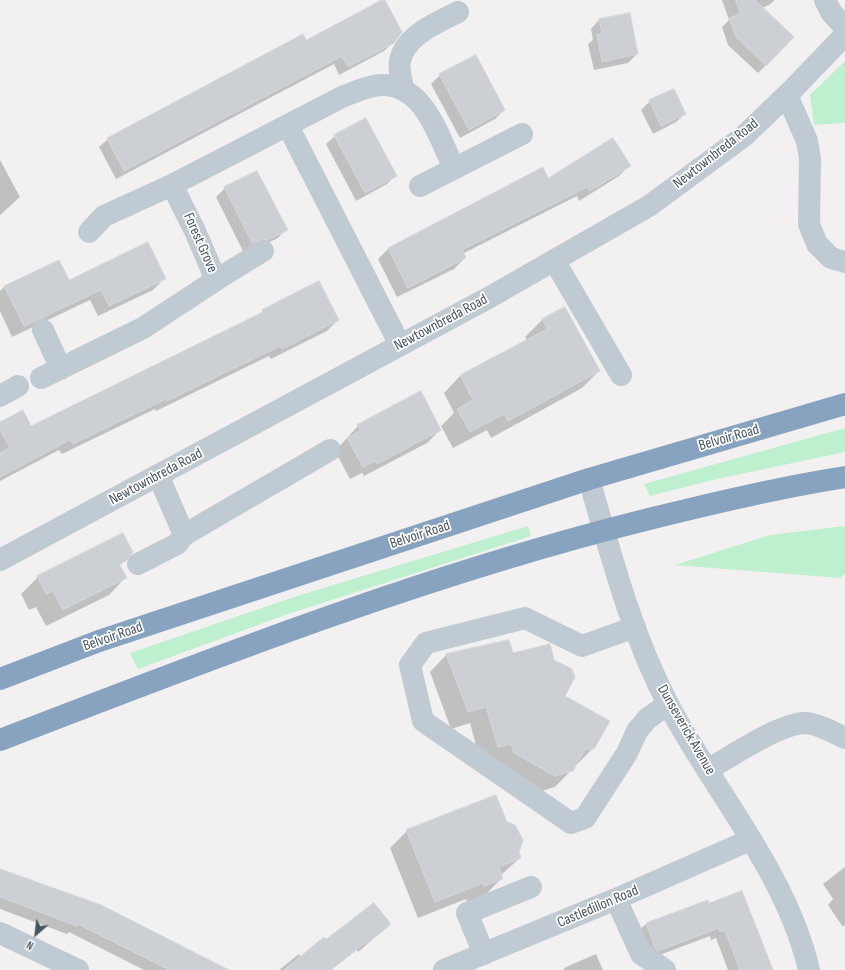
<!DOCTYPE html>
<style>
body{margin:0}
#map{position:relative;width:845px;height:970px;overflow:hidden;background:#f2f0f0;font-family:"Sofia Sans Condensed",sans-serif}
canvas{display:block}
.north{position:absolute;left:16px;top:914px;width:40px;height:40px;-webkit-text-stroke:3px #fff;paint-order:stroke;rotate:208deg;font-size:11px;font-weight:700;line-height:16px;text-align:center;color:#47535d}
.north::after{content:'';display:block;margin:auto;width:14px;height:18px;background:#47535d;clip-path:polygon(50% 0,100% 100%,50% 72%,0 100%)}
</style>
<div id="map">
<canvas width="845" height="970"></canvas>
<div class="north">N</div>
</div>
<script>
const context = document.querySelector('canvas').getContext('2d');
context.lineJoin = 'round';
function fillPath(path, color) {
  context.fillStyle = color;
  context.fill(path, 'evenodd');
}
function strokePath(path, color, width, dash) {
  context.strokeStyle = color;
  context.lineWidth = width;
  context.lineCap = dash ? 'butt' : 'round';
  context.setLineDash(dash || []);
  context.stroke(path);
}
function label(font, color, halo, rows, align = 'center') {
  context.font = font + ' "Sofia Sans Condensed",sans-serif';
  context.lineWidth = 3.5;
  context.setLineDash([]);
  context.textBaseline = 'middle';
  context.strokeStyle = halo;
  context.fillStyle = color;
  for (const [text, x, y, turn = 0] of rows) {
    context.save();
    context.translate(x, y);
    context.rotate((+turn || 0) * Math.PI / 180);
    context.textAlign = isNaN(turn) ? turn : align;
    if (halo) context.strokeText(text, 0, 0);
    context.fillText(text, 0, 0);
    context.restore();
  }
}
fillPath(new Path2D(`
 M845,61V123L814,125L810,95Z
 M845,428V452L717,479L650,496L644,484Z
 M528,526L531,536L288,614L138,669L130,653L297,596Z
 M845,526V574L840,578L675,565L770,535Z`), '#bef0d0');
fillPath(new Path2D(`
 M384,0L393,42L384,51L339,75L334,64L116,179L99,147L108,139L306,41Z
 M722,0H775L769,5L762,8L766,65L758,73L728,45L722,27L729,20Z
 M599,20L637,54L628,63L594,70L588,44L593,40L591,29Z
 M440,75L504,110L495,119L460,138L431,84Z
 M650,101L685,114L676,122L653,134L641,110Z
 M335,136L396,175L387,184L356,201L326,144Z
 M0,160L20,197L0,215Z
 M629,166L619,176L579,201L577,196L462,254L465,258L454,269L397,297L378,259L388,249L542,168L548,179Z
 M225,188L286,229L278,238L258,248L243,251L216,197Z
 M164,279L153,290L98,316L90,300L12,337L0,311V291L5,286L68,281Z
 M565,308L599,371L582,388L491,438L487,430L453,448L441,426L454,413L444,393L460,376L527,340L525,337L542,320Z
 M263,311L338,320L327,331L271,359L269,356L156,411L155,409L62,454L59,450L0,481V423L30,427L257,316Z
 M358,426L440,430L427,443L364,476L362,473L350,479L335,451Z
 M126,560L119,566L125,578L109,595L46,626L36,607L29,610L21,594L38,577Z
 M512,654L563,697L593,748L555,787L538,792L481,764L470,723L451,729L430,672L446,655Z
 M407,831L518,852L520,858L501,875L502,878L485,895L467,902L466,899L418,918L390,848Z
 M845,867V925L843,927L828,905L833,899L823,884Z
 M0,870L227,970H144L69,932L67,934L0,909Z
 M708,901L709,904L772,970H728L716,938L711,940L710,936L649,959L637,932L646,924Z
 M390,924L358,952L356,949L334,968L332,965L327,970H279L299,954L301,957L326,940Z
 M596,954L603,970H563L566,967Z`), '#0003');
const building = new Path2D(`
 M382,0H385L402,32L394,43L348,67L342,56L124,171L107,138L303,34L306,40Z
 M736,0H755L794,37L766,66L736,37L729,18L740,14Z
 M630,13L638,54L602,62L597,35L602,34L599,19Z
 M476,55L505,110L469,130L439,74Z
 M674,89L686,114L661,126L649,100Z
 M366,118L397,176L365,193L334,135Z
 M613,138L631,166L590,191L587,187L462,250L466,258L408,288L388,248L543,167L548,178Z
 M257,171L288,230L268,240L262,239L252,243L224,187Z
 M148,242L166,279L109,306L101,290L24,326L4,286L59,260L69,280Z
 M319,281L339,320L282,349L280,346L167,401L166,399L73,444L70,440L0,477V453L10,448L0,430V422L23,410L31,426L263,312L262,310Z
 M565,307L600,371L508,421L504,414L470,432L457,409L473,400L460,375L547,329L542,319Z
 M421,391L441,430L377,464L375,461L363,467L347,438L361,430L357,425Z
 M123,533L133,552L126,561L119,564L127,578L63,610L53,591L46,594L37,576Z
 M509,640L513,653L550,644L554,660L572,669L575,677L565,696L610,721L594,749H585L573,771L555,776L514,753L511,744L498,747L486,707L468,712L446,654Z
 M496,795L507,822L515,825L523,840L519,852L521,858L499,867L503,879L484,886L483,883L435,902L406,830Z
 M0,869L101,905L229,970H169L78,924L77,926L0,897Z
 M742,891L773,970H740L725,930L720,932L719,928L658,951L655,948L646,923L708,900L709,903Z
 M374,903L391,924L367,944L366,942L331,970H284L324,937L326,939Z`);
fillPath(building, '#cccfd4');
strokePath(building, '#d4d6db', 1);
strokePath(new Path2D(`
 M825,0L831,12L845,28
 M403,89C402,81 398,69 400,61C405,35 437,23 458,12
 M787,95L807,141L810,159L809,224L817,244L831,258L845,262
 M288,126L400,345
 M420,186L522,134
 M89,232L104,216L172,185
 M554,260L621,375
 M216,280L263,251
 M43,330L61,369
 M41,378L143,328L216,280L195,231L172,185L344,96C356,92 369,85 382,85C425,85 438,136 454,168
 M0,396L18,386
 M158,475L184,535L330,450
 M589,479C611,555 631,633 668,704C714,791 786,872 809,970
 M0,560L490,297L649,206L744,136L793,89L845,35
 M138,564L177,544L184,535
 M635,627L582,646L525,618L426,643L410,665L423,721L571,823L585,818L627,753L637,731L647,719L668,704
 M707,770C732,756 778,724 805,723C816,723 835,733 845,738
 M616,899L641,954L665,970
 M0,933L78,970
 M484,954L467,913L531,887
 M444,970L616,899L750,840`), '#c0cad2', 22);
strokePath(new Path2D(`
 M0,679L99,641L589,479L845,404
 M0,740C215,657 430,573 653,518C717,502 780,487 845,477`), '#87a3bf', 22);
label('15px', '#47535d', '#fff', [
 ["Newtownbreda Road",716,154,-38],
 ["Forest Grove",200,243,66],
 ["Newtownbreda Road",441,323,-28],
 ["Belvoir Road",729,438,-16],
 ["Newtownbreda Road",156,477,-28],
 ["Belvoir Road",420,535,-18],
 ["Belvoir Road",113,637,-19],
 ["Dunseverick Avenue",686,730,60],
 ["Castledillon Road",598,907,-23]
]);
</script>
